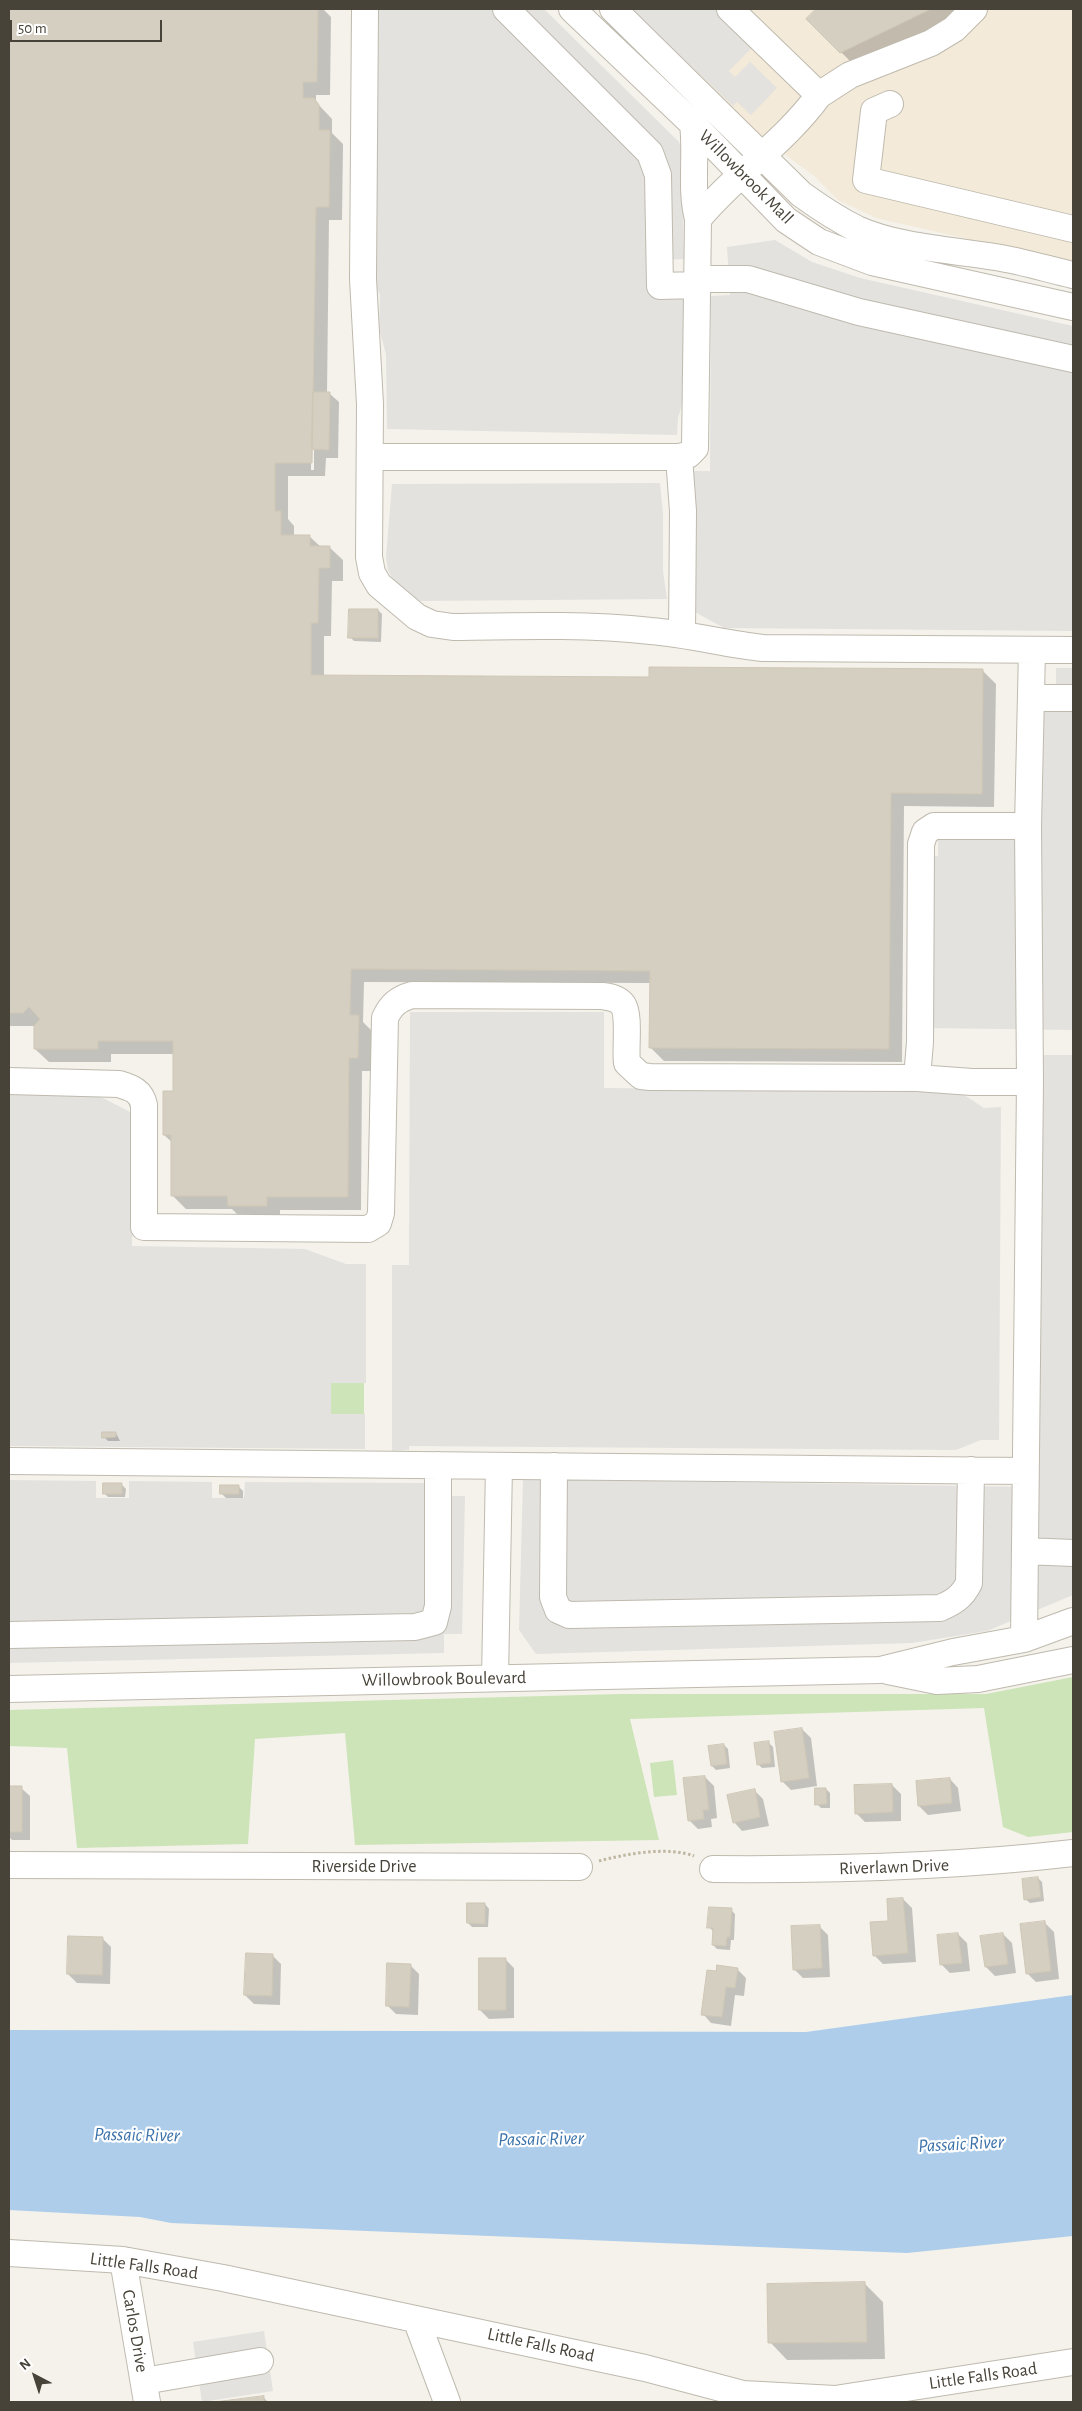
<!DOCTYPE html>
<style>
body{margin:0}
#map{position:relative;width:1082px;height:2411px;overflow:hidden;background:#f4f2eb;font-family:"Alegreya Sans",sans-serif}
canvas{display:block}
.frame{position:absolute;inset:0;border:10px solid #484339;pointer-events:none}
.north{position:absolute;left:10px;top:2351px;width:50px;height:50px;-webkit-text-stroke:4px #fff;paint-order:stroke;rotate:320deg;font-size:14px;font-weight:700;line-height:20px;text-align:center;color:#484339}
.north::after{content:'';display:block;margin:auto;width:18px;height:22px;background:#484339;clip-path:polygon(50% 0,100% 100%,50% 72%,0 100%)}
.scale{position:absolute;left:10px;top:20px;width:152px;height:22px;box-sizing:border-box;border:2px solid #484339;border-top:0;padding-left:6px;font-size:15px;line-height:18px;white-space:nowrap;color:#484339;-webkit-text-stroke:4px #fff;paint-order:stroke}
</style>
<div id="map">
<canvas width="1082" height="2411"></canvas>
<div class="frame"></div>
<div class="north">N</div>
<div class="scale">50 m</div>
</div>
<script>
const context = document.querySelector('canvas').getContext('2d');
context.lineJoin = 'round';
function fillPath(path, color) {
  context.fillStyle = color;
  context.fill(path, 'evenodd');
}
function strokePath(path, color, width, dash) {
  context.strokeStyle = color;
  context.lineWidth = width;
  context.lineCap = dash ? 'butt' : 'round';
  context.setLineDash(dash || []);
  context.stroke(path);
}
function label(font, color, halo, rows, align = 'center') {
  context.font = font + ' "Alegreya Sans",sans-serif';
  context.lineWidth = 4.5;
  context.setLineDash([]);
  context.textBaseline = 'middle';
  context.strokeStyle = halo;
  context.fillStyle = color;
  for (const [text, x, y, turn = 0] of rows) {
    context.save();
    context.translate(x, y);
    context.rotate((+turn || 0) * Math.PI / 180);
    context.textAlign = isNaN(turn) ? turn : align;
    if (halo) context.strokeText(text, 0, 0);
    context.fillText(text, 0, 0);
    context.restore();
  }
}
fillPath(new Path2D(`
 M623,9H1073V263L876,218L838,200L814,176L745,125Z`), '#f3ead9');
fillPath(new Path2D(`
 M331,1382H364V1414H330Z
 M1073,1677V1832L1028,1837L1003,1827L984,1708L630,1719L659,1840L355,1845L345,1733L255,1739L248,1844L77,1848L67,1748L9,1746V1710L620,1694H986Z
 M673,1760L677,1795L654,1797L650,1763Z`), '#cde4b8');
fillPath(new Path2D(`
 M370,9H544L679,142L682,150L684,259L666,260L685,296L686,391L678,418L677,435L387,429L386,354L379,329L380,295L368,268Z
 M631,9H745L768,31L729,71L735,77L750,62L777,88L751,115L737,102L733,106Z
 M775,240L812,262L860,278L1073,326V631L724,628L695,612L691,471H710L711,296L730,295L727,247Z
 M660,483L663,514V571L667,599L420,601L396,586L388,570L386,557L392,484Z
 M1056,668H1073V1030L929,1028L930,856H938V839L1036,840L1037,708L1056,685Z
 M410,1012H604V1088L958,1091L984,1108L1001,1107L999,1440H981L956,1450L409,1446V1450L392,1451V1265H409Z
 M1042,1055H1073V1595L987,1631L912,1643L536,1654L519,1630L523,1479L1037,1487Z
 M9,1094L99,1096L132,1113V1246L305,1249L346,1264H366V1383H331V1414H365V1449L9,1446Z
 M9,1480L96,1481V1498H129V1481L212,1482V1498H244L245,1482L424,1483L447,1496H465L462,1634H444V1653L9,1663Z
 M264,2331L273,2391L202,2402L193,2342Z`), '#e3e2df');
fillPath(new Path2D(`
 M1073,1995V2236L907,2253L171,2223L140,2217L9,2210V2030L806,2032Z`), '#aecdea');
fillPath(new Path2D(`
 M9,9H323L331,17L330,95H316V102L332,119V133L343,144L342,220H329L327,394H330L339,402L338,458H326L325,476H288V519L294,526V536H309L321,547H329L343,560V581H332L331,636H324V676L650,679L982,670L996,684L994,807L904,806L902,1062L664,1061L650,1047L651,983L364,982L363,1022L371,1030V1071H362L361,1210H280V1219H242L232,1209H186L173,1196V1143L164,1135L174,1092V1054H111V1062H49L35,1049V1026H9ZM311,447L314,449V470H311Z
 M818,9H966L859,70L808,19Z
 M378,610L382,614L381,642L354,641L350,637Z
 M116,1433L120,1441H108L104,1437Z
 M122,1485L126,1489L125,1497H108L104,1493Z
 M239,1487L243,1491V1498H226L222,1494Z
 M802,1729L811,1738L817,1786L791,1790L782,1781Z
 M769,1743L773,1747L775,1767L762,1768L758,1764Z
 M724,1745L728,1749L730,1768L716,1770L712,1766Z
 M705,1777L714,1786L717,1818L711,1819L712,1827L698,1829L689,1820Z
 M950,1779L958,1788L961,1811L928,1815L919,1806Z
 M892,1785L901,1794V1821L865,1822L856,1813Z
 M9,1788H21L30,1796V1840H12L9,1837Z
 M826,1789L830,1793V1808H821L817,1804Z
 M754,1790L763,1799L769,1826L742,1831L734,1822Z
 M1038,1878L1042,1882L1044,1901L1030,1903L1025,1899Z
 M903,1899L912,1908L916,1962L883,1964L874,1955Z
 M485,1904L489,1909L488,1927H472L468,1923Z
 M731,1910L735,1914L734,1940H731L730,1950L717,1949L713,1945L714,1932L709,1927Z
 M1045,1923L1054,1932L1059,1979L1036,1982L1027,1973Z
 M819,1926L828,1935L830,1977L803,1978L794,1969Z
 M958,1934L967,1943L970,1971L950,1973L941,1964Z
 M1003,1934L1012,1943L1016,1973L995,1976L986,1967Z
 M102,1938L111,1947L110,1984L77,1983L68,1974Z
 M272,1955L281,1964L280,2005L254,2004L245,1995Z
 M505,1959L514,1968V2018L489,2019L480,2010Z
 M411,1966L419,1974L418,2015L396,2014L387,2005Z
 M737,1969L746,1978L744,1996L735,1995L731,2026L711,2023L703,2014L717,1972Z
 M865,2284L883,2302L885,2359L787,2360L770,2342Z
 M263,2397L268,2402H224Z`), '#0003');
const building = new Path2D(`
 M9,9H318L317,82H303V98H314L319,105V130H330L329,207H316L312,463H275V511H281V535H310V546H330V568H319L318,623H311V675L649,677V667L983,669L982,794L891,793L889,1049L649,1048L650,971L351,969L350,1015H359L358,1058H349L348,1197H267V1206H228L227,1196H171V1135H163V1091H173V1041H98V1049H34V1026L40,1019L29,1007L23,1013H9Z
 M816,9H931L840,53L806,19Z
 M313,392H330L329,450L312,449Z
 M349,609H378V638H348Z
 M102,1432H116V1437L102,1438Z
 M103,1483H122V1494H103Z
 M220,1485H239V1494H220Z
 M802,1728L809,1778L781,1782L774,1732Z
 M769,1741L771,1763L757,1765L754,1743Z
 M724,1744L727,1764L711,1766L708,1746Z
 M705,1776L709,1810H703L704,1819L688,1821L683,1778Z
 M950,1778L952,1803L918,1806L916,1781Z
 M892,1784L893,1812L855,1814L854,1785Z
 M9,1786H22V1832H9Z
 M815,1788H826L827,1804L815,1805Z
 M755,1789L760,1817L733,1823L727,1795Z
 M1038,1877L1041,1897L1024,1900L1022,1879Z
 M903,1898L908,1953L873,1956L870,1922L888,1921L887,1899Z
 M467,1903H485V1924L467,1923Z
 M709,1907L732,1908L730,1937H727L726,1946L712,1945L713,1928H707Z
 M1045,1921L1051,1971L1026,1974L1020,1924Z
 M820,1925L822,1968L793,1970L791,1926Z
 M958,1933L962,1963L940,1965L937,1935Z
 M1003,1933L1008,1964L985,1967L980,1936Z
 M68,1936L103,1937L102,1975L67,1974Z
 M246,1953L273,1954L272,1996L244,1995Z
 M479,1958H506V2010H479Z
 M387,1963L411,1964L409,2007L386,2006Z
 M717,1965L738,1968L735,1988L726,1987L722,2017L701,2015L707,1970L716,1971Z
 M865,2282L867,2342L768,2343L767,2284Z
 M264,2396V2402H215Z`);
fillPath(building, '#d5cfc1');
strokePath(building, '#cfc7b5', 1);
const minor = new Path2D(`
 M365,9L363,279L370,404L369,557L372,573L379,585L417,617L432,624L453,627C519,626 585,624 651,631C689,634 725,644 763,648L1073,650
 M506,9L650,153L658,175L660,286L696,285
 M572,9L693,124L786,220L819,242L872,262L1073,307
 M613,9L801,194C819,207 837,219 857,229C897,247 951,250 995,257C1021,261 1047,269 1073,275
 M819,95L850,75L931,43L954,29L974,9
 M890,104L874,111L866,180L1073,229
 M693,124C697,156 690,188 698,219
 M696,279H748L859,312L1073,359
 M370,457H679
 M682,635L683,511L679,457L688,455L695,448L698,219C735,174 785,142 819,95L730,9
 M1031,698H1073
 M917,1078L920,1042L921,844L925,832L934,826H1028
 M9,1081L119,1084C132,1088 141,1091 144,1105V1227L368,1229L378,1223L381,1213L385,1018C391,1005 398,999 412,995L602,996C610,997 618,998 623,1005C630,1016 625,1049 627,1063L641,1076L650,1077L917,1078L972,1082H1030
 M9,1461L1025,1471
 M554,1466L553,1597L558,1610L569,1615L940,1608C954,1602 962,1597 969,1583L971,1470
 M1025,1551L1073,1553
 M9,1635L415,1627L434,1622L438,1606V1465
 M1024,1639L1030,1082L1028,826L1032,650
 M888,1671L937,1681L978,1679L1073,1660
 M495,1678L499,1466
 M9,1689L880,1670L953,1652L1024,1639L1073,1621
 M9,1865L579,1867
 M713,1869C834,1870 953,1867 1073,1853
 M9,2253L123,2260L223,2278L645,2368L743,2394L835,2399L1073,2362
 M123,2260L147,2402
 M416,2319L447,2402
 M144,2381L260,2361`);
strokePath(minor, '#bfbaae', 28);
strokePath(new Path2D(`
 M599,1861C625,1854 668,1846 694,1856`), '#bfb7a1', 3, [2.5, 2.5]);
strokePath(minor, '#fff', 26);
label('18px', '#484339', '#fff', [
 ["Willowbrook Mall",746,177,45],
 ["Willowbrook Boulevard",444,1679,-1],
 ["Riverside Drive",364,1867],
 ["Riverlawn Drive",894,1867,-2],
 ["Little Falls Road",144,2266,8],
 ["Carlos Drive",135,2331,80],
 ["Little Falls Road",541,2345,12],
 ["Little Falls Road",983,2376,-8]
]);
label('italic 19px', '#3c72aa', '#fff', [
 ["Passaic River",137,2135,1],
 ["Passaic River",541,2139,-1],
 ["Passaic River",961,2144,-3]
]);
</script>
